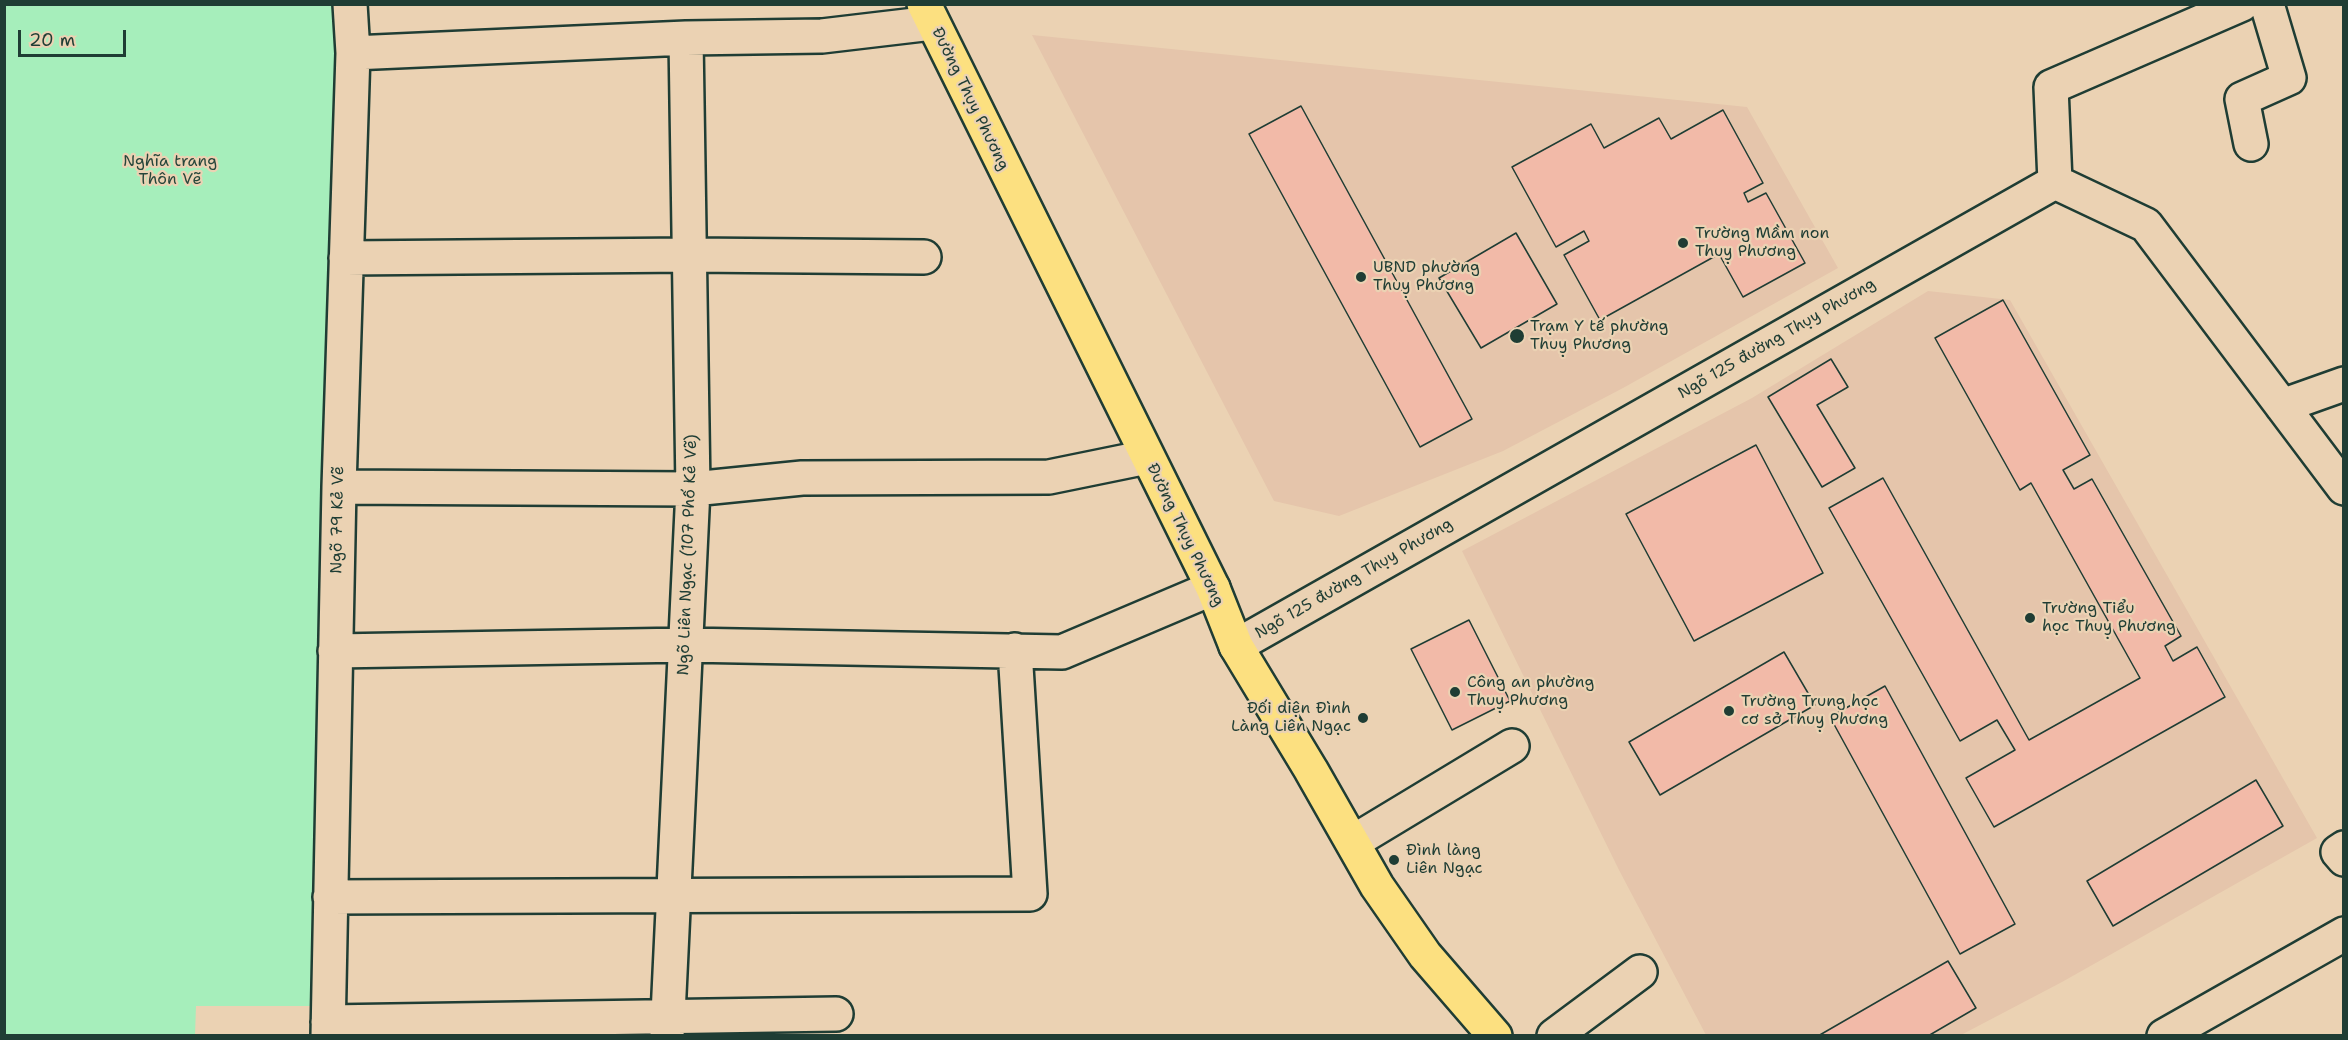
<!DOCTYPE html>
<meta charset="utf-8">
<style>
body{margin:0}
#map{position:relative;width:2348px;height:1040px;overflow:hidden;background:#ebd2b3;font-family:"Shantell Sans",sans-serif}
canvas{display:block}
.frame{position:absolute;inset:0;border:6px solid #1f3d34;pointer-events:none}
.scale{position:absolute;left:18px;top:30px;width:108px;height:27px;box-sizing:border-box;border:3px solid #1f3d34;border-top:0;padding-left:8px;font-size:18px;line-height:21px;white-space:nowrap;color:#1f3d34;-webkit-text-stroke:4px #ebd2b3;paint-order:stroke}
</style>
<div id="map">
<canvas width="2348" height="1040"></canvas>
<div class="frame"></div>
<div class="scale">20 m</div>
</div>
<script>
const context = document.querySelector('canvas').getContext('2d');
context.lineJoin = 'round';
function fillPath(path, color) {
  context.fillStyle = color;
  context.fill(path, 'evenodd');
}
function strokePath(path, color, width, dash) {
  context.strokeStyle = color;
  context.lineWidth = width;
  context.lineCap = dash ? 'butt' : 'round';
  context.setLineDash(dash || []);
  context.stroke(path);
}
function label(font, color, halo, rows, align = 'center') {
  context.font = font + ' "Shantell Sans",sans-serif';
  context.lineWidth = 4.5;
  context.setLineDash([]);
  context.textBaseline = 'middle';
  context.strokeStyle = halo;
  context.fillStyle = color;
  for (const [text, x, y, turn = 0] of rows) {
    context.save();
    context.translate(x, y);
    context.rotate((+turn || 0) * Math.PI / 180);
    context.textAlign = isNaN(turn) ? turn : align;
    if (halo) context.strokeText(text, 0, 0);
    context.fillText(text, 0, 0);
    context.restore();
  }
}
fillPath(new Path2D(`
 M1032,35L1747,107L1838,268L1623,388L1503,451L1339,516L1274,501Z
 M1928,291L2010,300L2317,838L2062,982L1961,1035H1706L1619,870L1462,551L1752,398Z`), '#e5c5ab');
fillPath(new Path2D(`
 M5,5H339L314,1006H196L195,1035L5,1036Z`), '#a6eebb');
const building = new Path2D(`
 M1301,106L1472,419L1420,447L1249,134Z
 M1723,110L1763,183L1744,193L1748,202L1766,193L1805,263L1743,297L1719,254L1600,320L1564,255L1589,241L1584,231L1556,247L1512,167L1591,124L1604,148L1659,118L1671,139Z
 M1516,233L1557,304L1481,348L1439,278Z
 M2003,300L2090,455L2063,470L2074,489L2092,479L2181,636L2165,646L2173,661L2197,647L2225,697L1994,827L1966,778L2015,750L1997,720L1960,741L1829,508L1883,478L2029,740L2140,678L2031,483L2020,490L1935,338Z
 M1831,359L1848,387L1817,405L1855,468L1822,487L1768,397Z
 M1756,445L1823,573L1694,641L1626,514Z
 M1469,620L1510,701L1452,730L1411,649Z
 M1784,652L1815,705L1660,795L1629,742Z
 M1885,686L2015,924L1960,954L1830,717Z
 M2256,780L2283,826L2113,926L2087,881Z
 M1948,961L1976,1008L1928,1036H1818Z`);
fillPath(building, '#f2baa8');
strokePath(building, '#1f3d34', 1.5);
const minor = new Path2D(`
 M353,53L686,38L822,36L932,23
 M2251,144L2242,99L2289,78L2267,4
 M2055,182L2146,225L2344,488
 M2055,182L2051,87L2242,4
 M346,258L689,255L924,257
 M2282,406L2344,384
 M339,487L693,489L802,478L1049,477L1147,457
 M1236,646L2055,182
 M335,651L686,645L1062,652L1213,588
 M1353,842L1512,746
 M2344,848L2338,852L2344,859
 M330,897L1030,894L1015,650
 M328,1022L836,1014
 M328,1036L339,487L353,53L350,4
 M667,1036L693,489L686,38
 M1554,1036L1640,972
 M2164,1036L2344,934`);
const major = new Path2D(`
 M924,4L1213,588L1236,646L1311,770L1377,886L1425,955L1495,1036`);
strokePath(minor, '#1f3d34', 38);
strokePath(major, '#1f3d34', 38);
strokePath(minor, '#ebd2b3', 33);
strokePath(major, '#fce080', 33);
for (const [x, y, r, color] of [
 [1683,243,6,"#1f3d34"],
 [1361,277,6,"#1f3d34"],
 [1517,336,8,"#1f3d34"],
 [2030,618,6,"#1f3d34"],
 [1455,692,6,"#1f3d34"],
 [1729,711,6,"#1f3d34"],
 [1363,718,6,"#1f3d34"],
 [1394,860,6,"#1f3d34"]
]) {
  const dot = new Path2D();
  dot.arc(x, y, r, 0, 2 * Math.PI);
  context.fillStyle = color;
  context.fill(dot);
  strokePath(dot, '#ebd2b3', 2);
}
label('16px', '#1f3d34', '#ebd2b3', [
 ["Đường Thụy Phương",970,99,64],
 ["Ngõ 125 đường Thụy Phương",1777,339,-30],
 ["Ngõ 79 Kẻ Vẽ",338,520,-89],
 ["Đường Thụy Phương",1185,535,64],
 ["Ngõ Liên Ngạc (107 Phố Kẻ Vẽ)",688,555,-88],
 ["Ngõ 125 đường Thụy Phương",1354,579,-30]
]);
label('16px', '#26463b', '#ebd2b3', [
 ["Nghĩa trang",170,162],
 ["Thôn Vẽ",170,180]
]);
label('16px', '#1f3d34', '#ebd2b3', [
 ["Trường Mầm non",1695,234],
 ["Thuỵ Phương",1695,252],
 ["UBND phường",1373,268],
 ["Thuỵ Phương",1373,286],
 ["Trạm Y tế phường",1530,327],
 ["Thuỵ Phương",1530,345],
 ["Trường Tiểu",2042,609],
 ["học Thuỵ Phương",2042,627],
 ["Công an phường",1467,683],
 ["Thuỵ Phương",1467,701],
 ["Trường Trung học",1741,702],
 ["cơ sở Thuỵ Phương",1741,720],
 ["Đối diện Đình",1351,709,"right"],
 ["Làng Liên Ngạc",1351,727,"right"],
 ["Đình làng",1406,851],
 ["Liên Ngạc",1406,869]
], 'left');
</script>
